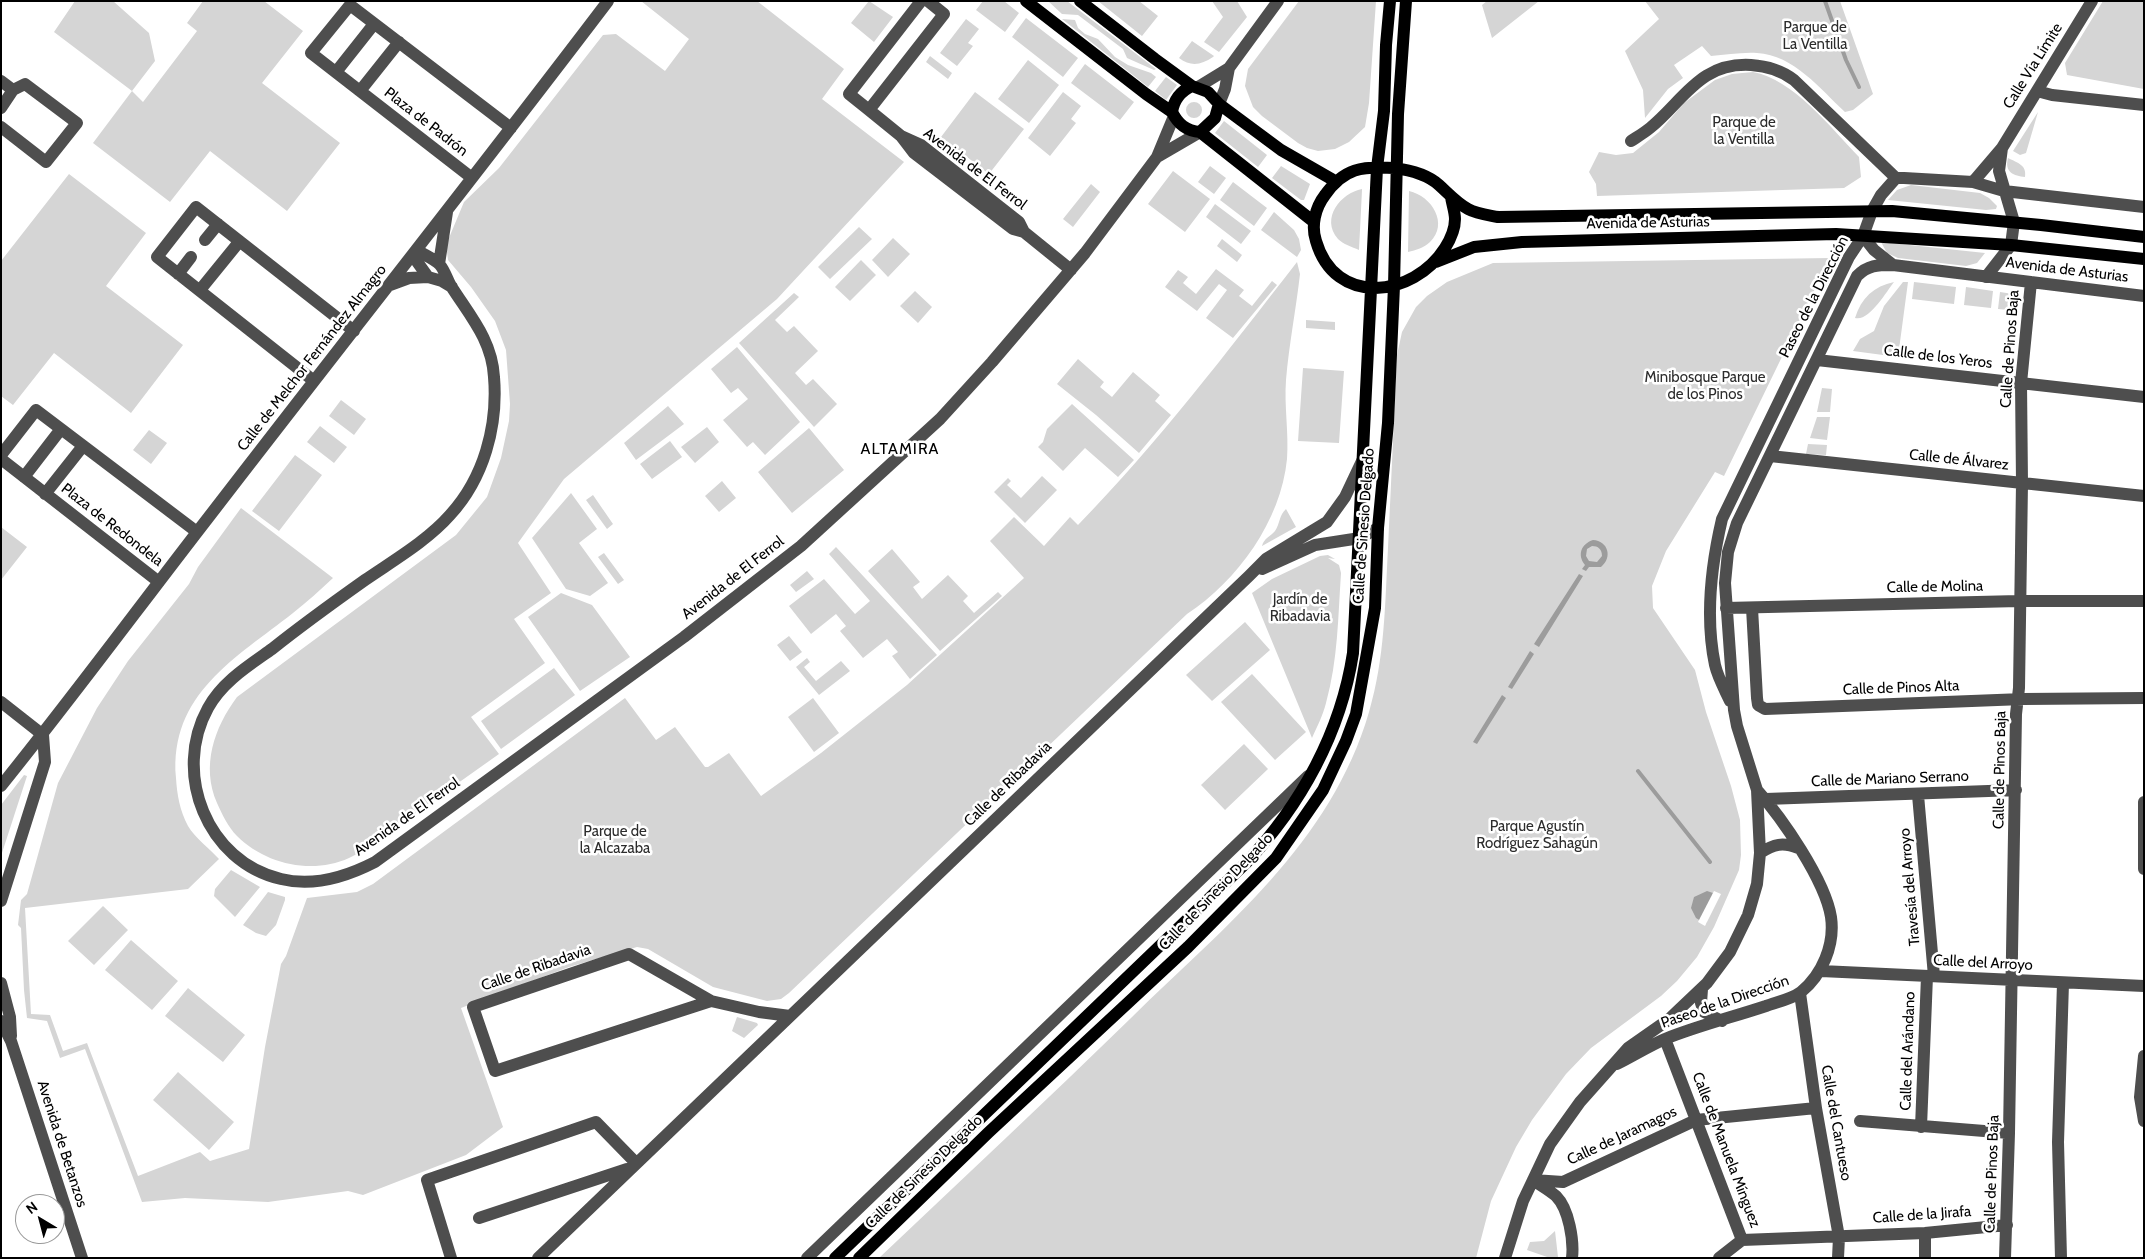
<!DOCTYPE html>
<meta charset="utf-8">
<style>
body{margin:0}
#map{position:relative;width:2145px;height:1259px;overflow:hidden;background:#fff;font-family:Cabin,sans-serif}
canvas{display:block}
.frame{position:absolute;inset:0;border:2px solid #000;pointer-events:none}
.north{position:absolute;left:15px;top:1194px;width:50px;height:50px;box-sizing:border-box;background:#fff;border:1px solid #999;border-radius:50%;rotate:323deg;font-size:14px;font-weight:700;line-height:20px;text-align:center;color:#000}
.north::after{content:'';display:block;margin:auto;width:18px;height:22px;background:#000;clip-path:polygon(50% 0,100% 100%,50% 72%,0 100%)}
</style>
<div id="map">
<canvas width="2145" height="1259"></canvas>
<div class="frame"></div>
<div class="north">N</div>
</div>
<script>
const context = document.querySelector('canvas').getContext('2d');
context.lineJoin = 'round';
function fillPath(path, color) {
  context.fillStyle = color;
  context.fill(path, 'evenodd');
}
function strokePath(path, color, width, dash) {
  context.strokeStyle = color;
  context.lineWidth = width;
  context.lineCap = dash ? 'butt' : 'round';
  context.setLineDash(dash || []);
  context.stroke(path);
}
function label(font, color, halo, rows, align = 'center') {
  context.font = font + ' Cabin,sans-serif';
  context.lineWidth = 5;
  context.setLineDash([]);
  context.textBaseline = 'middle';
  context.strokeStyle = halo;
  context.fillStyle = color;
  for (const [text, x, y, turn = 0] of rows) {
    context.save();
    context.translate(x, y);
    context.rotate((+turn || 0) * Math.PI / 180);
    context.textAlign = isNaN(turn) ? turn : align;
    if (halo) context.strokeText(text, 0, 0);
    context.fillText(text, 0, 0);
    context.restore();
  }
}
fillPath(new Path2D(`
 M75,1H113L149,33L155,61L132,91L143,102L197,31L187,23L203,1H264L303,31L262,83L340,143L287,211L210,151L170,202L93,143L132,91L54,32Z
 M641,1H757L844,69L822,99L904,162L777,299L564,479L518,543L551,593L514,619L545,663L471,717L499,754C468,776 437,798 406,820C388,833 369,849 349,858C312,875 265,864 237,836C228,827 222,814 217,803C201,766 214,728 237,697L456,535L487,497L501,458L509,421L510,404L506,350L495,321L471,287L448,260L446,245L464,202L499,168L603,35L616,34L665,71L689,39Z
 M869,1L893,17L874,42L851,23Z
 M983,1H1004L1019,13L1005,32L976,10Z
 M1048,1H1067L1156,69L1154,70L1127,58L1123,49L1078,15L1062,14Z
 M1098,1H1139L1158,16L1142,36Z
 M1212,1H1237L1247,17L1219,52L1204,42L1223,17Z
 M1299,1H1376L1369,103L1365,127L1349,142L1335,149L1318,151L1307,148L1298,143L1262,116L1253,107L1245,86L1248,69Z
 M1487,1H1539L1492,38L1482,5Z
 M1645,1H1840L1873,94L1853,110L1845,112C1820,89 1794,55 1757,53C1742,52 1726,55 1711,56L1702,46L1674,65L1683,78L1668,89L1645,118L1643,90L1625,51L1659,19Z
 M2103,1H2144V89L2067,75L2065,63Z
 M1026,18L1078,58L1063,77L1012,37Z
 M966,19L979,29L968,43L973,46L957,66L940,53Z
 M1062,19L1075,20L1078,28L1085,34L1098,39L1115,57L1128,65L1151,73L1156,77L1148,87Z
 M1192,41L1214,56L1213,57C1201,65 1191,67 1179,58Z
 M930,56L952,73L948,79L926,62Z
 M1028,60L1059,85L1029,123L998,99Z
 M1085,64L1134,102L1120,120L1071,83Z
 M1753,72C1793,79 1831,128 1859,157L1861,177L1844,188L1597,196L1596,184L1589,172L1599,152L1616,155L1633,153L1659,132L1684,103L1715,80L1732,74Z
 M1166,77L1177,85L1166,100L1155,91Z
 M975,92L1024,129L989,174L941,137Z
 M1063,92L1081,106L1071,119L1076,123L1050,156L1028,138Z
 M1186 110a8 8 0 1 1 16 0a8 8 0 1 1-16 0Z
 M2038,112L2026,153L2020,155L2013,151Z
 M1224,121L1267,155L1258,167L1215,133Z
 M2008,158C2018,163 2027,165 2025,177C2014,176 2004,172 2008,158Z
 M1210,166L1226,178L1214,194L1198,182Z
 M1281,166L1310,184L1304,200H1301L1272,178Z
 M1173,171L1210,199L1185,232L1148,204Z
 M69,174L146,233L106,286L183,345L131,413L54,353L13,405L1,396V261Z
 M1233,182L1267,208L1254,226L1220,200Z
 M1091,184L1100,192L1073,227L1063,219Z
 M1911,185L1980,193L1989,198L1997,206L1996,209L1986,210L1888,200L1897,190Z
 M1362,189V190L1359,250C1352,247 1343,244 1338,239C1320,218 1341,193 1362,189Z
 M1409,191C1432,196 1449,224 1430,242C1424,248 1416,250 1408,252Z
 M1215,204L1251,231L1241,244L1206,217Z
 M1274,212L1294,230L1299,239L1301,250L1297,257L1261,230Z
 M859,227L872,239L830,279L818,267Z
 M893,238L910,254L888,277L872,260Z
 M1222,239L1242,255L1237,262L1217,246Z
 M1881,242L1985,253L1977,263L1966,266L1898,258L1887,253Z
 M1830,258L1724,476L1715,472L1666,551L1652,586L1653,608L1695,670L1706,712L1731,786L1740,820L1741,855L1739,870L1714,927L1697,957L1677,981L1661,996L1591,1048L1566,1074L1532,1120L1516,1147L1491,1201L1476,1258H879C963,1178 1048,1099 1131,1018C1225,926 1331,843 1369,712C1385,658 1385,604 1388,548C1391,484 1394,419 1397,355L1402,332L1416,307L1427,296L1447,282L1493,263Z
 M861,260L876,275L850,301L835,287Z
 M1297,262L1300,274C1296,309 1289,345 1286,380C1284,406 1289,433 1287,459C1281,521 1237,581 1187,614L789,993L781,999L767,1001L713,987L648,949L637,947L569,967L461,1008L503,1127L466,1155L363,1195L348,1191L268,1202L185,1198L142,1202L85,1049L60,1058L47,1021L27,1018L24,990L21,928L18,925L21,900L27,894L58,783L97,708L128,661L189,584L198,567L241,508L333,578C320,590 307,602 293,613C236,658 169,694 176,778C177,795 180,811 188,826C195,838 210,849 219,859L188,889L25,908L31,1014L50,1015L63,1051L87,1043L138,1176L200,1152L210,1161L249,1149L265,1047L281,964L286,956L307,898L357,892L373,884L625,698L656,740L675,727L705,767H708L729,753L761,796L821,753L907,685L1024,578L990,541L1014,517L1044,546L1070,517L1078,525C1158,443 1227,352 1297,262Z
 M1216,269L1244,290L1239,296L1252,306L1272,281L1277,285L1233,338L1206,318L1227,290L1219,284L1197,311L1165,287L1178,270L1188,277L1183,283L1196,294Z
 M1894,282C1886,292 1869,322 1855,318C1861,298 1874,286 1894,282Z
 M1903,282H1908L1898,357L1853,351L1860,339L1874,331L1884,306Z
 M1914,282L1956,287L1954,304L1912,299Z
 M1966,287L1993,291L1991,308L1964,305Z
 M915,291L932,307L918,323L900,306Z
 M2000,292L2013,294L2011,310L1998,309Z
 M794,293L799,297L775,320L787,332L794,326L818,351L795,373L806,385L813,379L837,404L814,427L739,343Z
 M1306,320L1335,322V330L1306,328Z
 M737,347L800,422L765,455L753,442L747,447L723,420L748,399L738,388L731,393L711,369Z
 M1078,359L1104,382L1100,387L1112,397L1133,372L1160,395L1155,401L1171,415L1139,453L1096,415L1057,384Z
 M1303,368L1344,371L1339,443L1298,441Z
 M1822,388L1832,389L1830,412H1817Z
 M341,400L366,419L354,435L329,416Z
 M1072,404L1134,460L1118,477L1085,448L1063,471L1038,447L1043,442L1047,429Z
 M668,406L684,424L636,460L624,443Z
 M1817,417H1830L1827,440L1810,438Z
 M320,426L347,447L334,463L307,442Z
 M707,427L719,442L695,463L681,447Z
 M809,428L844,470L792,513L758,472Z
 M149,430L167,443L151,464L133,450Z
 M670,441L682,457L652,479L640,464Z
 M1808,444L1827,445L1826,455L1806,454Z
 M295,455L322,475L279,531L252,511Z
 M1042,476L1057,490L1025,523L994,492L1008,478L1011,481L1007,485L1021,498Z
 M722,481L736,498L719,512L705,496Z
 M571,493L597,529L579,543L608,583L590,596L566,589L532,538Z
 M593,495L613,524L607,529L586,500Z
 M1286,509L1296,527L1262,546C1264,538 1270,537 1275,531C1280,524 1279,515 1286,509Z
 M1,527L27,547L1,580Z
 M836,547L937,655L910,679L892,656L898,652L887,639L863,658L840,631L846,626L836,614L811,634L789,606L824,579L855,614L870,601L829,554Z
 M892,549L920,582L913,587L922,599L948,575L968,596L963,601L974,613L998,592L1002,596L940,651L868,571Z
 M604,553L624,580L618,584L598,557Z
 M1328,555L1335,559L1328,558L1339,565L1341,573C1338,617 1338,660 1326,703C1323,715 1317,727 1312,738L1252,593L1272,579L1320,556Z
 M807,571L814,579L796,592L790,585Z
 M561,593L592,605L630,657L580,691L528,617Z
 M1245,622L1270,650L1212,701L1186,675Z
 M789,636L802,652L790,661L777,645Z
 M807,658L810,662L804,667L816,681L841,661L850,671L819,695L796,667Z
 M554,668L575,695L501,749L481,721Z
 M1252,674L1306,732L1275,760L1221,702Z
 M813,698L839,733L814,752L788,717Z
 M1244,744L1268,769L1225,810L1201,785Z
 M24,775L27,776L1,856V805Z
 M231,870L260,887L235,917L214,896L215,889Z
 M268,892L285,897V900L276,925L266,936L256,933L243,925Z
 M103,906L128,930L94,965L68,941Z
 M131,940L178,981L152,1010L105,970Z
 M188,988L245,1035L223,1062L165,1016Z
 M737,1017L757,1023L758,1025L744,1038L732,1031Z
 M178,1072L234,1122L209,1150L153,1100Z
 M1555,1231L1558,1257L1550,1258L1527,1250L1530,1242L1544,1241Z`), '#d5d5d5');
fillPath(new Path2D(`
 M1593,540C1608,541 1613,557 1601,567H1589L1586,571L1582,569L1585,565C1577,555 1581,544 1593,540ZM1592,546C1598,546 1602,549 1602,556L1597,562L1589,561L1586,556L1587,549Z
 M1579,574L1583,576L1539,647L1534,644Z
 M1530,651L1534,654L1512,689L1508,687Z
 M1502,695L1506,698L1477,744L1473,742Z
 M1707,891L1713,893L1706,924L1696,918L1691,908L1694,897Z`), '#9c9c9c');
fillPath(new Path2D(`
 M1714,891L1721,894L1705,926L1698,922Z`), '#fff');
strokePath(new Path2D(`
 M1825,1L1846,60L1859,87
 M1638,771L1710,862`), '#9c9c9c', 4);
strokePath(new Path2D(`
 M921,1L849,94L869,110L944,14L928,1
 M336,72L374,24
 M1,81L13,90
 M1198,87L1229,68L1278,1
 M360,91L399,42
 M2037,91L2052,95L2144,105
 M1219,104L1225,89L1229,68
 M1,108L13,90L25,84L77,123L46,162L1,127
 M869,110L901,136L914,153L1013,229L1024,232
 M901,136L921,145L1019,222L1024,232L1071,270
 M1631,141C1637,137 1644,133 1650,128C1684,100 1700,62 1751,65C1767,66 1781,70 1794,80L1896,178
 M1157,157L1200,132
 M472,178L311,53L350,5L511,128
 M1973,182L2002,148L2092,1
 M1863,236L1874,250L1893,265
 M205,240L218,224
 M417,250C424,255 435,259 440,265C445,271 447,279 451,286C470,316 492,340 494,377C498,426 484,478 450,515C427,541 394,560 365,580C334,602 302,625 272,649C248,666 222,682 208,708C172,773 207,862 281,879C313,887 346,877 375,862L684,637L801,546L940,419L992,362L1085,253L1157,157L1174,116
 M413,256L428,277L442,281L452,287
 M439,264L447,212
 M178,274L191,257
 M1986,277L2011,245L2014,222L1999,171L2002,148
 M390,285L409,278L428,277
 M200,290L239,242
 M1817,360L2144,397
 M314,381L157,257L196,207L354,331
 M1,455L36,410L197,532
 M1770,456L2144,496
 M1,459L159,582
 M24,477L61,429
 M45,494L83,446
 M1262,569L1315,545L1360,538L1378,528
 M1726,608L2019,601H2144
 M1752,608L1757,698L1758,705L1765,709L2023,699L2144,698
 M1730,701C1725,690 1718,678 1715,665C1705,617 1711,566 1722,519L1849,257L1863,236L1872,211L1881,195L1896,178H1904L1973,182L2004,191L2144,207
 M1,702L43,735
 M1,786C72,698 139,607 208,518C341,345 476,175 608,1
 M1918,795L1934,976
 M1766,799L2016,790
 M2144,802V869
 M1760,853C1774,844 1783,842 1798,848
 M1,901L45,762L43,735
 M1821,971L2144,986
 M1,983L10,1017L11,1036
 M1702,989L1701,1003L1704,1012L1722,1021
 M1800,993L1816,1108L1839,1237L1838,1258
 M711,1001L495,1071L473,1007L629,954L711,1001L759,1012L790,1016
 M1,1021L11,1041L82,1258
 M1665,1039L1742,1240L1925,1233L2007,1225
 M2144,1056L2140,1097L2144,1121
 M1617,1064C1633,1056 1649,1046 1665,1039C1697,1026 1733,1017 1766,1006C1777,1002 1792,999 1801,992C1822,975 1835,945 1831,917C1825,880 1782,818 1757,790
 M1860,1121L2009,1133
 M1921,1127L1927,976
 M1533,1180L1563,1182L1696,1120L1816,1108
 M1533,1180C1540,1185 1549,1190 1556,1196C1569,1209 1574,1241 1572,1258
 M479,1218L627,1169
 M1925,1233V1258
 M451,1258L427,1180L596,1122L636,1163
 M538,1258L1249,576L1266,559L1327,522L1345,497L1362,461
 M807,1258L1308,776
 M1505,1258L1523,1201L1533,1180L1550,1144L1580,1102L1628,1048L1668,1020L1707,983L1730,952L1748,915L1757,884L1760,853L1757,790L1737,726L1734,710L1725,583L1728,552L1737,523L1857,276C1868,265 1877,265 1893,265L2144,296
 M1719,1258L1742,1240
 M2005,1258L2009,1133L2016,714L2019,688L2022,483L2021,383L2031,282
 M2061,1258L2058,1142L2063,983`), '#4e4e4e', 12);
strokePath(new Path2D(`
 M1026,1L1146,94L1172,112
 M1080,1L1155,59L1192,86
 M1219,104L1215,118L1200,132C1186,131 1178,124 1172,112C1174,99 1181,91 1192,86L1208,92L1219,104L1281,150L1335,181
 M1200,132L1314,222
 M1451,197C1452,204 1455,212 1455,219C1455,228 1450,240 1445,248C1413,298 1335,307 1316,241C1311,226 1315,208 1325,195C1344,168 1362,166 1394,168C1410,170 1428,175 1439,185C1449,194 1457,203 1468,209C1477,214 1488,215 1498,217L1892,211L2041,225L2144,237
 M1436,262L1474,247L1522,242L1836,234L2011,245L2144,259
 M835,1258L1246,863C1301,805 1341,732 1353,653L1377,168L1384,111L1386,45L1390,1
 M859,1258L989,1132L1188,947L1276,858L1323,790L1346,741L1356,714L1375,608L1378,528L1388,423L1394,286L1398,114L1406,1`), '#000', 12);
label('15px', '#2c2c2c', '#fff', [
 ["Parque de",1815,28],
 ["La Ventilla",1815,45],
 ["Parque de",1744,123],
 ["la Ventilla",1744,140],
 ["Minibosque Parque",1705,378],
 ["de los Pinos",1705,395],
 ["Jardín de",1300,600],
 ["Ribadavia",1300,617],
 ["Parque Agustín",1537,827],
 ["Rodríguez Sahagún",1537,844],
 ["Parque de",615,832],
 ["la Alcazaba",615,849]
]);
label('15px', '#000', '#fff', [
 ["Calle Vía Límite",2033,66,-58],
 ["Plaza de Padrón",426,122,38],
 ["Avenida de El Ferrol",975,169,37],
 ["Avenida de Asturias",1648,223,-1],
 ["Avenida de Asturias",2067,270,7],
 ["Paseo de la Dirección",1814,297,-63],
 ["Calle de Pinos Baja",2010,349,-86],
 ["Calle de los Yeros",1938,357,7],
 ["Calle de Melchor Fernández Almagro",312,358,-52],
 ["Calle de Álvarez",1959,460,6],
 ["Plaza de Redondela",112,525,38],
 ["Calle de Sinesio Delgado",1364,526,-86],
 ["Avenida de El Ferrol",733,578,-38],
 ["Calle de Molina",1935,587,-1],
 ["Calle de Pinos Alta",1901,688,-2],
 ["Calle de Pinos Baja",2000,770,-89],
 ["Calle de Mariano Serrano",1890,779,-2],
 ["Calle de Ribadavia",1008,784,-44],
 ["Avenida de El Ferrol",407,817,-35],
 ["Travesía del Arroyo",1910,887,-95],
 ["Calle de Sinesio Delgado",1216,892,-46],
 ["Calle del Arroyo",1983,963,3],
 ["Calle de Ribadavia",536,968,-19],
 ["Paseo de la Dirección",1725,1002,-19],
 ["Calle del Arándano",1908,1051,-88],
 ["Calle del Cantueso",1836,1123,80],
 ["Calle de Jaramagos",1622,1136,-25],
 ["Avenida de Betanzos",62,1144,72],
 ["Calle de Manuela Mínguez",1726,1150,69],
 ["Calle de Sinesio Delgado",924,1172,-44],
 ["Calle de Pinos Baja",1992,1174,-88],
 ["Calle de la Jirafa",1922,1215,-4]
]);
context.letterSpacing = '1px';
label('16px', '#000', '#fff', [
 ["ALTAMIRA",900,449]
]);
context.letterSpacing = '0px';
</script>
